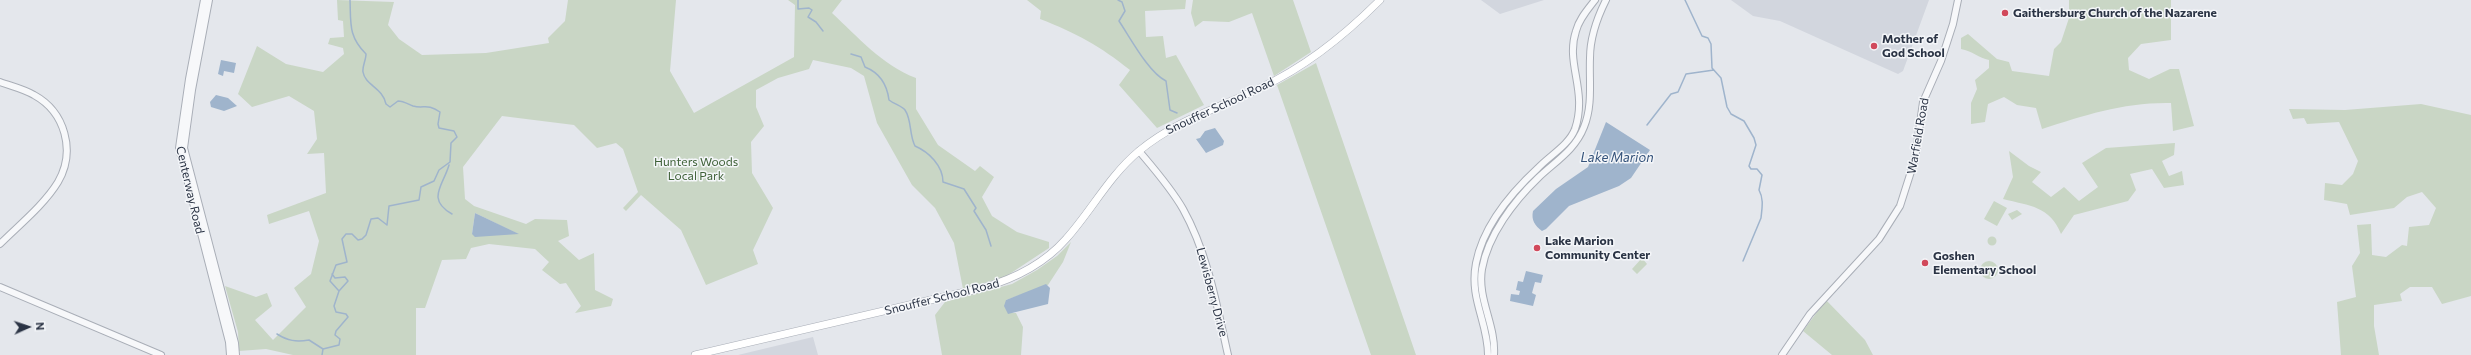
<!DOCTYPE html>
<style>
body{margin:0}
#map{position:relative;width:2471px;height:355px;overflow:hidden;background:#e4e7ec;font-family:Commissioner,sans-serif}
canvas{display:block}
.north{position:absolute;left:8px;top:307px;width:40px;height:40px;-webkit-text-stroke:3px #f4f6f9;paint-order:stroke;rotate:87deg;font-size:11px;font-weight:700;line-height:16px;text-align:center;color:#2b3445}
.north::after{content:'';display:block;margin:auto;width:14px;height:18px;background:#2b3445;clip-path:polygon(50% 0,100% 100%,50% 72%,0 100%)}
</style>
<div id="map">
<canvas width="2471" height="355"></canvas>
<div class="north">N</div>
</div>
<script>
const context = document.querySelector('canvas').getContext('2d');
context.lineJoin = 'round';
function fillPath(path, color) {
  context.fillStyle = color;
  context.fill(path, 'evenodd');
}
function strokePath(path, color, width, dash) {
  context.strokeStyle = color;
  context.lineWidth = width;
  context.lineCap = dash ? 'butt' : 'round';
  context.setLineDash(dash || []);
  context.stroke(path);
}
function label(font, color, halo, rows, align = 'center') {
  context.font = font + ' Commissioner,sans-serif';
  context.lineWidth = 3;
  context.setLineDash([]);
  context.textBaseline = 'middle';
  context.strokeStyle = halo;
  context.fillStyle = color;
  for (const [text, x, y, turn = 0] of rows) {
    context.save();
    context.translate(x, y);
    context.rotate((+turn || 0) * Math.PI / 180);
    context.textAlign = isNaN(turn) ? turn : align;
    if (halo) context.strokeText(text, 0, 0);
    context.fillText(text, 0, 0);
    context.restore();
  }
}
fillPath(new Path2D(`
 M1481,0H1544L1500,14Z
 M1731,0H1929L1903,71L1898,74L1780,21L1753,16Z
 M813,337L818,355H738Z`), '#d2d6de');
fillPath(new Path2D(`
 M337,0L394,2L388,25L399,39L422,55L486,53L549,43L548,38L565,21L568,0H676L670,71L694,113L794,57L795,5L788,0H842L832,13C858,37 882,65 916,78V109L938,145L975,171L980,166L994,177L982,197L992,216L1017,232L1049,242V248L1005,277L963,289L954,243L935,208L912,185L877,123L864,76L851,68L813,60L809,69L778,78L756,90V107L764,126L751,142L752,173L773,208L753,250L758,264L706,285L681,230L641,195L626,211L623,208L638,192L623,149L616,143L597,148L574,125L502,116L463,167L465,199L474,206L526,224L535,219L567,220L569,236L558,241L579,260L594,253L595,290L613,299L611,306L575,313L581,306L566,283L560,284L542,270L549,262L535,249L489,244L471,248L466,259L442,260L425,308H416V355H293L266,349L239,351L238,332L225,286L256,297L267,293L272,306L255,320L273,340L306,307L294,288L311,274L319,241L309,211L269,224L267,215L326,193L324,153L307,154L317,139L314,111L289,96L252,107L238,94L257,46L286,64L323,72L344,54L343,48L328,44L330,38L344,37L343,21L338,20ZM475,213L518,234H472Z
 M1027,0H1186L1185,9L1145,11L1146,37L1163,36L1166,58L1176,55L1204,105L1157,128L1119,85L1130,70C1100,46 1076,33 1040,19L1041,11Z
 M1193,0H1293L1311,52L1274,76L1252,13L1229,22L1203,21L1195,27L1191,13Z
 M2069,0H2171V40L2141,44L2128,58L2129,70L2149,79L2170,69H2179L2194,126L2173,131L2171,103C2125,102 2085,115 2042,129L2036,108L2017,105L2004,97L1988,104L1985,122L1971,124V103L1977,89L1975,80L1989,68V60C1979,58 1972,51 1961,49V38L1968,34L1997,59L2009,62L2012,71L2049,76L2054,49L2061,42L2069,18Z
 M1316,63L1416,355H1371L1277,85Z
 M2421,104L2471,115V296L2442,304L2432,287H2410L2400,294L2402,301L2374,305V326L2379,355H2341L2337,302L2356,297L2352,266L2360,253L2357,225L2371,224L2372,255L2386,257L2402,245L2407,246L2409,227L2429,225L2436,208L2422,192L2407,197L2394,208L2350,215L2347,204L2324,200L2325,183L2342,185L2353,174L2358,161L2339,122L2307,124L2304,118L2293,119L2289,109L2345,110Z
 M2175,143L2174,155L2162,161L2169,176L2182,171L2184,185L2164,188L2152,169L2130,174L2136,190L2128,201L2074,215L2061,234C2050,206 2030,206 2003,199L2013,177L2009,151L2029,166L2041,172L2032,182L2051,197L2064,187L2079,201L2098,187L2082,163L2106,148Z
 M1994,201L2007,208L1997,226L1984,219Z
 M2017,210L2022,214L2012,220L2008,214Z
 M1987.5 241a4.5 4.5 0 1 1 9 0a4.5 4.5 0 1 1-9 0Z
 M1071,242L1063,262L1048,285L1006,300L1008,313H1016L1023,327L1021,355H942L935,315L945,302L1012,284L1037,270L1057,256Z
 M1642,258L1647,264L1637,274L1632,269Z
 M1980 270a9 9 0 1 1 18 0a9 9 0 1 1-18 0Z
 M1826,300L1865,340L1873,355H1832L1803,331Z`), '#c9d6c5');
fillPath(new Path2D(`
 M221,60L236,63L234,73L224,71L223,76L218,74Z
 M216,95L228,98L237,106L224,111L211,107L210,102Z
 M1606,122L1650,150L1631,178L1619,186L1569,206L1546,229L1542,231C1535,226 1531,220 1533,211L1556,189L1588,167Z
 M1215,128L1224,141L1223,145L1206,153L1196,139L1200,138L1205,131Z
 M475,213L519,234L475,237L472,234Z
 M1526,271L1543,275L1541,283L1535,282L1532,293L1536,295L1533,306L1510,301L1511,294L1519,295L1520,291L1516,290L1518,281L1523,282Z
 M1046,284L1050,288L1048,304L1008,314L1004,306L1006,300Z`), '#9fb4cc');
strokePath(new Path2D(`
 M798,0V9L809,8L812,10L808,17L816,22L823,31
 M1118,0L1122,2L1125,11L1119,21C1131,39 1149,73 1166,81L1170,110L1177,113
 M1685,0L1702,36L1708,38L1711,44L1712,68L1721,78L1727,107L1731,114L1744,121L1754,138L1756,145L1749,166L1751,169H1757L1762,175L1759,190C1764,199 1762,208 1761,218L1743,261
 M851,54L861,57L865,67C880,73 887,84 889,100C894,104 902,106 905,110C912,120 909,135 915,146C929,152 943,166 943,182L964,189L976,208L974,211L986,230L991,246
 M1647,125L1671,94L1678,92L1686,74L1714,70
 M449,165C443,186 426,199 452,214
 M332,274L335,278L345,277L348,281L339,291
 M277,334C288,341 296,342 309,340L323,349
 M322,355L323,349L339,345L340,339L335,335L336,331L348,317L346,314L336,312L334,306L339,291L330,281L336,265L347,262L342,239L346,234H352L358,240L362,239L366,235L371,219L378,218L387,225L389,206L419,200L421,187L434,181L439,170L450,162L451,143L457,137L454,131L439,128L438,124L440,112C427,103 424,109 413,106C408,104 403,101 398,101L390,107L386,104C383,88 365,85 363,72C362,67 366,60 366,54C348,36 351,23 350,0`), '#9fb4cc', 1.5);
const tertiary = new Path2D(`
 M204,0L189,79L179,148L229,342L230,355
 M209,0L192,90L184,148L235,343L236,355
 M0,82C11,86 24,89 34,95C65,112 76,151 58,182C44,205 19,225 0,244
 M1139,151C1155,170 1171,188 1183,209C1208,254 1217,306 1228,355
 M0,287L161,355
 M1488,355C1488,322 1469,299 1476,263C1483,227 1511,193 1538,168C1549,156 1569,145 1575,129C1588,90 1565,64 1576,31C1579,19 1588,9 1595,0
 M1494,355C1496,325 1477,299 1482,269C1488,235 1514,201 1538,178C1556,161 1575,150 1584,127C1593,105 1589,81 1590,58C1590,38 1597,18 1606,0
 M1782,355L1810,314L1879,239L1900,206L1915,159L1923,102L1941,61L1953,24L1958,0`);
const secondary = new Path2D(`
 M695,355L982,288C1014,279 1044,264 1066,239C1092,210 1109,176 1139,151C1176,120 1220,108 1262,87C1307,66 1345,35 1380,0`);
strokePath(tertiary, '#a9aeb7', 8);
strokePath(secondary, '#a9aeb7', 8);
strokePath(tertiary, '#f7f8fa', 6);
strokePath(secondary, '#fff', 7);
for (const [x, y, r, color] of [
 [2005,13,4,"#d1495b"],
 [1874,46,4,"#d1495b"],
 [1537,248,4,"#d1495b"],
 [1925,263,4,"#d1495b"]
]) {
  const dot = new Path2D();
  dot.arc(x, y, r, 0, 2 * Math.PI);
  context.fillStyle = color;
  context.fill(dot);
  strokePath(dot, '#f4f6f9', 1.5);
}
label('bold 12px', '#2b3445', '#f4f6f9', [
 ["Gaithersburg Church of the Nazarene",2013,13],
 ["Mother of",1882,39],
 ["God School",1882,53],
 ["Lake Marion",1545,241],
 ["Community Center",1545,255],
 ["Goshen",1933,256],
 ["Elementary School",1933,270]
], 'left');
label('12px', '#2b3445', '#f4f6f9', [
 ["Snouffer School Road",1220,106,-25],
 ["Warfield Road",1918,136,-80],
 ["Centerway Road",190,190,77],
 ["Lewisberry Drive",1212,292,75],
 ["Snouffer School Road",942,297,-14]
]);
label('12px', '#3f6138', '#f4f6f9', [
 ["Hunters Woods",696,162],
 ["Local Park",696,176]
]);
label('italic 13px', '#34527a', '#f4f6f9', [
 ["Lake Marion",1617,158]
]);
</script>
